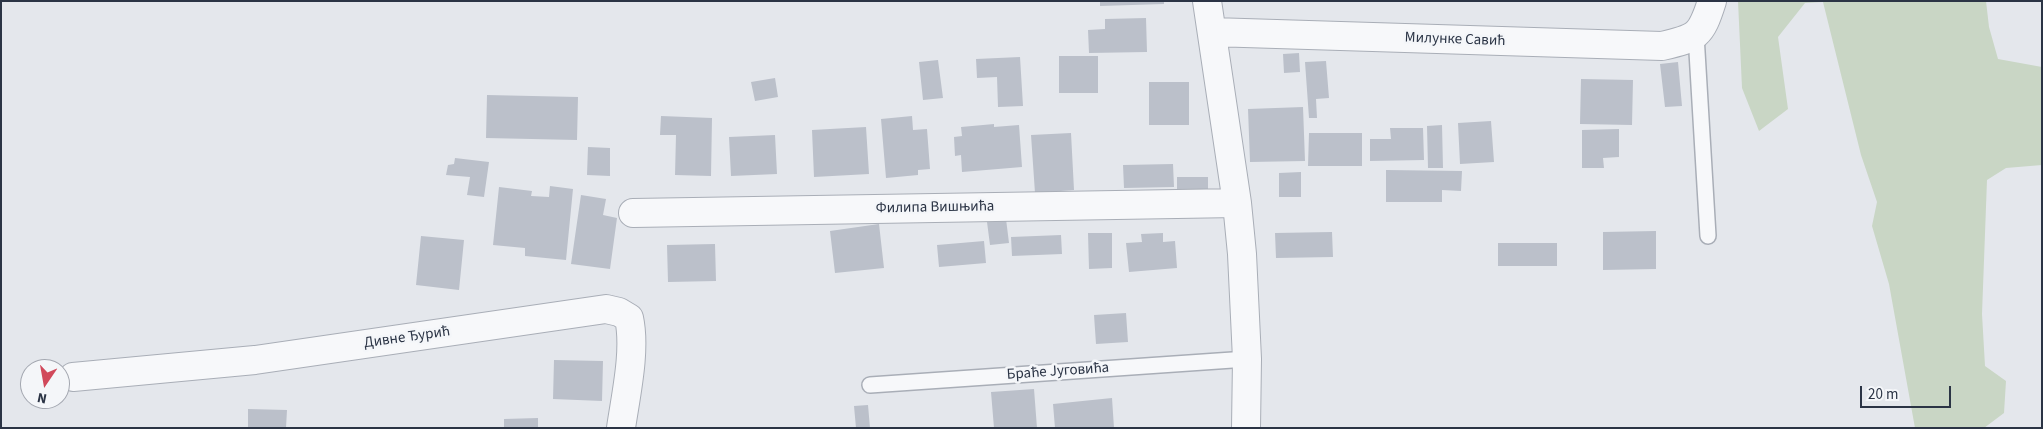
<!DOCTYPE html>
<meta charset="utf-8">
<style>
body{margin:0}
#map{position:relative;width:2043px;height:429px;overflow:hidden;background:#e4e7ec;font-family:"Source Sans 3",sans-serif}
canvas{display:block}
.frame{position:absolute;inset:0;border:2px solid #2b3445;pointer-events:none}
.north{position:absolute;left:20px;top:359px;width:50px;height:50px;box-sizing:border-box;background:#f4f6f9;border:1px solid #a4a8b1;border-radius:50%;rotate:192deg;font-size:14px;font-weight:700;line-height:20px;text-align:center;color:#2b3445}
.north::after{content:'';display:block;margin:auto;width:18px;height:22px;background:#d1495b;clip-path:polygon(50% 0,100% 100%,50% 72%,0 100%)}
.scale{position:absolute;left:1860px;top:386px;width:91px;height:22px;box-sizing:border-box;border:2px solid #2b3445;border-top:0;padding-left:6px;font-size:15px;line-height:18px;white-space:nowrap;color:#2b3445;-webkit-text-stroke:4px #f4f6f9;paint-order:stroke}
</style>
<div id="map">
<canvas width="2043" height="429"></canvas>
<div class="frame"></div>
<div class="north">N</div>
<div class="scale">20 m</div>
</div>
<script>
const context = document.querySelector('canvas').getContext('2d');
context.lineJoin = 'round';
function fillPath(path, color) {
  context.fillStyle = color;
  context.fill(path, 'evenodd');
}
function strokePath(path, color, width, dash) {
  context.strokeStyle = color;
  context.lineWidth = width;
  context.lineCap = dash ? 'butt' : 'round';
  context.setLineDash(dash || []);
  context.stroke(path);
}
function label(font, color, halo, rows, align = 'center') {
  context.font = font + ' "Source Sans 3",sans-serif';
  context.lineWidth = 5;
  context.setLineDash([]);
  context.textBaseline = 'middle';
  context.strokeStyle = halo;
  context.fillStyle = color;
  for (const [text, x, y, turn = 0] of rows) {
    context.save();
    context.translate(x, y);
    context.rotate((+turn || 0) * Math.PI / 180);
    context.textAlign = isNaN(turn) ? turn : align;
    if (halo) context.strokeText(text, 0, 0);
    context.fillText(text, 0, 0);
    context.restore();
  }
}
fillPath(new Path2D(`
 M1738,1H1986L1989,27L1998,59L2042,67V165L2006,168L1987,180L1982,314L1985,366L2006,381L2004,413L1984,428H1915L1889,284L1872,226L1877,202L1861,155L1823,2L1805,3L1778,37L1788,109L1759,131L1742,88Z`), '#c9d6c5');
fillPath(new Path2D(`
 M1100,1H1164V4L1100,6Z
 M1146,18L1147,52L1089,53L1088,30L1105,29V19Z
 M1299,53L1300,72L1284,73L1283,54Z
 M1059,56H1098V93H1059Z
 M1020,57L1023,106L998,107L997,77L977,78L976,59Z
 M938,60L943,98L923,100L919,62Z
 M1326,61L1329,98L1316,99L1317,118H1309L1305,62Z
 M1678,62L1682,106L1665,107L1660,64Z
 M775,78L778,97L755,101L751,82Z
 M1581,79L1633,80L1632,125L1580,124Z
 M1149,82H1189V125H1149Z
 M487,95L578,97L577,140L486,138Z
 M1303,107L1305,161L1250,162L1248,109Z
 M661,116L712,118L711,176L675,175L676,135H660Z
 M912,116L913,130L927,129L930,169L918,170V175L886,178L881,119Z
 M1491,121L1494,162L1460,164L1458,123Z
 M994,124V127L1019,125L1022,167L962,172L961,155L955,156L954,137L962,136L961,127Z
 M1442,125L1443,168H1428L1427,126Z
 M866,127L869,174L814,177L812,130Z
 M1390,128H1423L1424,160L1370,161V139H1391Z
 M1619,129V157L1603,158L1604,168H1582V130Z
 M1071,133L1074,190L1035,193L1031,135Z
 M1309,133H1362V166H1308Z
 M775,135L777,174L731,176L729,137Z
 M588,147L610,148V176L587,175Z
 M455,158L489,162L484,197L467,195L470,177L446,175L448,165L454,164Z
 M1173,164L1174,187L1124,188L1123,165Z
 M1386,170L1462,171L1461,191L1442,190V202H1386Z
 M1301,172V197H1279V173Z
 M1177,177H1208V191L1177,192Z
 M550,186L573,189L566,260L525,256V248L493,245L499,187L532,191L531,196L549,197Z
 M581,195L606,199L603,215L617,218L610,269L571,264Z
 M1006,219L1009,243L990,245L987,222Z
 M879,224L884,268L835,273L830,231Z
 M1656,231V269L1603,270V232Z
 M1332,232L1333,257L1276,258L1275,233Z
 M1088,233H1112V268L1089,269Z
 M1163,233V242L1175,241L1177,268L1129,272L1126,243L1142,242L1141,234Z
 M1061,235L1062,254L1012,256L1011,237Z
 M421,236L464,240L459,290L416,285Z
 M984,241L986,263L939,267L937,245Z
 M1498,243H1557V266H1498Z
 M715,244L716,281L668,282L667,245Z
 M1126,313L1128,342L1096,344L1094,315Z
 M554,360L603,361L602,401L553,399Z
 M1034,389L1037,428H994L991,392Z
 M1112,398L1114,428H1055L1053,404Z
 M868,405L870,428H856L854,406Z
 M248,409L287,410L286,428H248Z
 M538,418V428H504V419Z`), '#bbc0ca');
const lane = new Path2D(`
 M1696,35L1708,236
 M870,385L1247,359`);
const street = new Path2D(`
 M1207,1L1237,203L1242,254L1247,359L1246,428
 M1212,32L1662,46C1697,38 1701,36 1712,1
 M633,213L1237,203
 M73,377L255,360L606,309L619,312L629,318C636,350 626,394 621,428`);
strokePath(lane, '#a9aeb7', 18);
strokePath(street, '#a9aeb7', 30);
strokePath(lane, '#f7f8fa', 15);
strokePath(street, '#f7f8fa', 28);
label('15px', '#2b3445', '#f4f6f9', [
 ["Милунке Савић",1455,40,2],
 ["Филипа Вишњића",935,208,-1],
 ["Дивне Ђурић",407,338,-8],
 ["Браће Југовића",1058,372,-4]
]);
</script>
